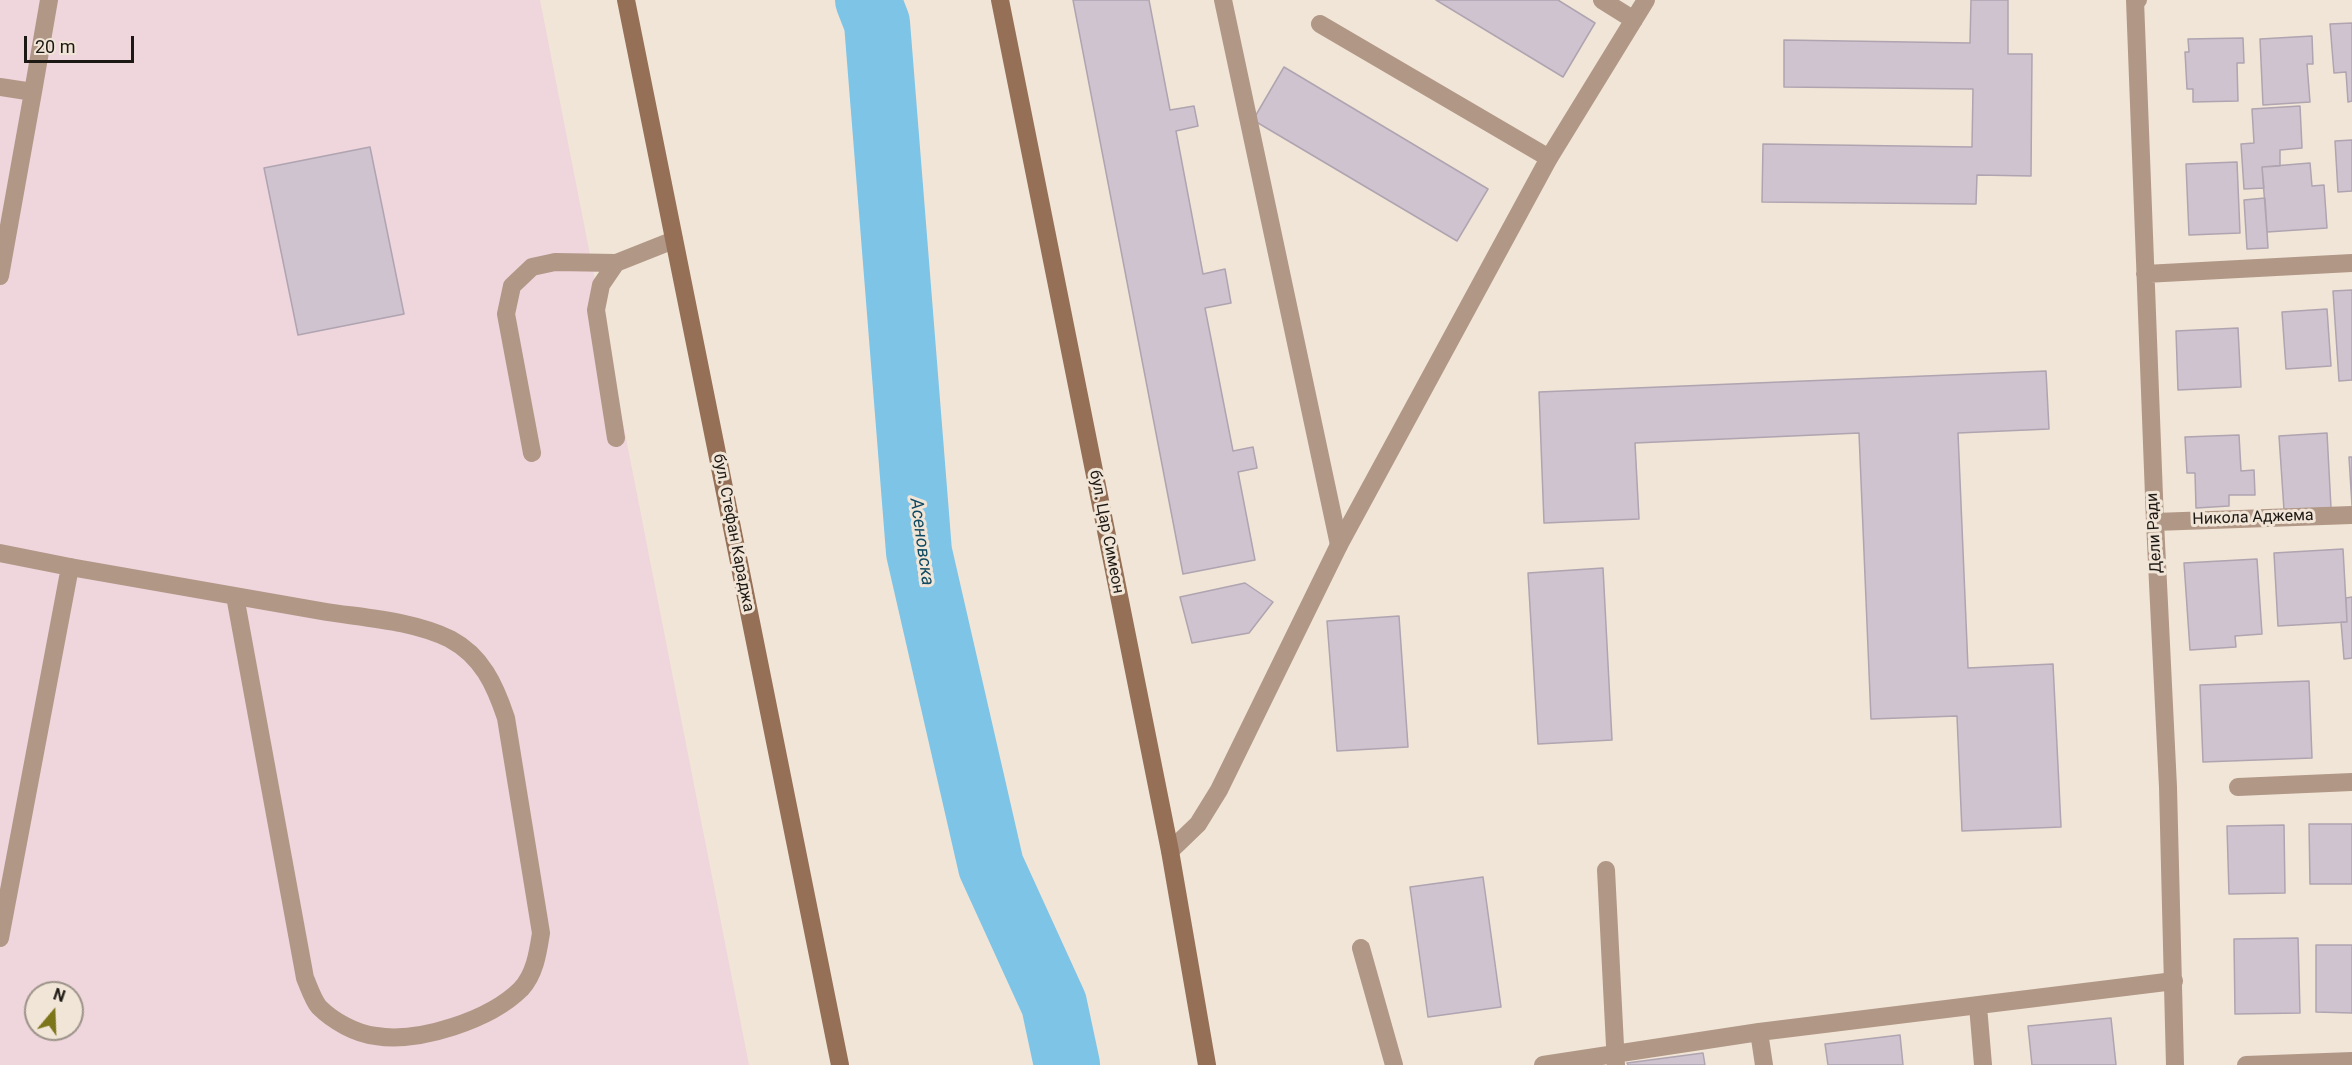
<!DOCTYPE html>
<meta charset="utf-8">
<style>
body{margin:0}
#map{position:relative;width:2352px;height:1065px;overflow:hidden;background:#f1e5d7;font-family:Roboto,sans-serif}
canvas{display:block}
.north{position:absolute;left:24px;top:981px;width:60px;height:60px;box-sizing:border-box;background:#f1e5d7;border:2px solid #9c9389;border-radius:50%;rotate:19deg;font-size:16px;font-weight:700;line-height:24px;text-align:center;color:#1c1813}
.north::after{content:'';display:block;margin:auto;width:21px;height:27px;background:#7c7519;clip-path:polygon(50% 0,100% 100%,50% 72%,0 100%)}
.scale{position:absolute;left:24px;top:36px;width:110px;height:27px;box-sizing:border-box;border:3px solid #1c1813;border-top:0;padding-left:8px;font-size:18px;line-height:21px;white-space:nowrap;color:#1c1813;-webkit-text-stroke:4px #f1e5d7;paint-order:stroke}
</style>
<div id="map">
<canvas width="2352" height="1065"></canvas>
<div class="north">N</div>
<div class="scale">20 m</div>
</div>
<script>
const context = document.querySelector('canvas').getContext('2d');
context.lineJoin = 'round';
function fillPath(path, color) {
  context.fillStyle = color;
  context.fill(path, 'evenodd');
}
function strokePath(path, color, width, dash) {
  context.strokeStyle = color;
  context.lineWidth = width;
  context.lineCap = dash ? 'butt' : 'round';
  context.setLineDash(dash || []);
  context.stroke(path);
}
function label(font, color, halo, rows, align = 'center') {
  context.font = font + ' Roboto,sans-serif';
  context.lineWidth = 6;
  context.setLineDash([]);
  context.textBaseline = 'middle';
  context.strokeStyle = halo;
  context.fillStyle = color;
  for (const [text, x, y, turn = 0] of rows) {
    context.save();
    context.translate(x, y);
    context.rotate((+turn || 0) * Math.PI / 180);
    context.textAlign = isNaN(turn) ? turn : align;
    if (halo) context.strokeText(text, 0, 0);
    context.fillText(text, 0, 0);
    context.restore();
  }
}
fillPath(new Path2D(`
 M0,0H540L749,1065H0ZM36,993H72V1029H36Z`), '#efd5dc');
strokePath(new Path2D(`
 M868,0L877,23L919,552L991,866L1054,1004L1067,1065`), '#7dc4e7', 66);
const building = new Path2D(`
 M1073,0H1149L1170,110L1194,106L1198,126L1176,131L1203,274L1225,269L1231,303L1205,308L1233,451L1253,447L1257,468L1238,472L1255,560L1183,574Z
 M1436,0H1558L1595,23L1563,77Z
 M1971,0H2008V54H2032L2031,176L1977,175L1976,204L1762,202L1763,144L1972,147L1973,89L1784,87V40L1970,43Z
 M2352,23V101L2348,102L2346,72L2334,73L2330,24Z
 M2312,36L2313,64H2307L2310,102L2263,105L2260,39Z
 M2243,38L2244,63H2237L2238,101L2193,102V89H2187L2185,52H2189L2188,39Z
 M1284,67L1488,189L1457,241L1253,120Z
 M2300,106L2302,148L2280,150V166L2262,167L2264,188L2244,189L2241,144L2254,143L2252,109Z
 M2352,140V191L2338,192L2335,141Z
 M370,147L404,314L298,335L264,168Z
 M2237,162L2240,233L2189,235L2186,164Z
 M2310,163L2312,186L2324,185L2327,228L2267,232L2262,167Z
 M2265,198L2268,248L2247,249L2244,200Z
 M2352,290V380L2339,381L2333,291Z
 M2327,309L2331,366L2286,369L2282,312Z
 M2238,328L2241,387L2178,390L2176,331Z
 M2046,371L2049,429L1958,433L1968,668L2053,664L2061,827L1962,831L1957,716L1871,719L1859,433L1635,443L1639,519L1544,523L1539,392Z
 M2327,433L2331,508L2284,510L2279,436Z
 M2239,435L2241,471L2254,470L2255,495H2229V506L2196,508L2195,473H2187L2185,437Z
 M2349,457H2352V506Z
 M2343,549L2347,622L2278,626L2274,553Z
 M2257,559L2262,634L2235,636L2236,647L2190,650L2184,563Z
 M1603,568L1612,740L1538,744L1528,573Z
 M1245,583L1273,602L1249,633L1192,643L1180,597Z
 M2352,597V658L2344,659L2341,622H2347L2346,598Z
 M1399,616L1408,747L1337,751L1327,621Z
 M2309,681L2312,758L2203,762L2200,685Z
 M2309,824H2352V884H2310Z
 M2284,825L2285,893L2229,894L2227,826Z
 M1483,877L1501,1007L1428,1017L1410,887Z
 M2298,938L2300,1013L2235,1014L2234,939Z
 M2316,945H2352V1013L2316,1012Z
 M2111,1018L2116,1065H2032L2028,1026Z
 M1900,1035L1903,1065H1828L1825,1044Z
 M1703,1053L1705,1065H1628L1627,1063Z`);
fillPath(building, '#cfc3d0');
strokePath(building, '#afa4b0', 1.5);
strokePath(new Path2D(`
 M1223,0L1339,545
 M1320,24L1549,158
 M0,87L33,92L0,276
 M33,92L49,0
 M616,438L596,310L601,285L616,263
 M532,453L506,314L512,286L532,267L555,262L616,263L674,240
 M70,567C154,582 237,596 321,611C363,618 411,620 450,639C482,656 495,685 506,718L541,933C538,952 535,974 521,989C490,1020 419,1043 376,1036C356,1034 333,1021 319,1007C313,1000 309,987 305,978L235,596
 M2238,787L2352,782
 M1606,870L1616,1065
 M1361,948L1394,1065
 M1978,1006L1983,1065
 M1759,1032L1764,1065
 M1543,1065L1759,1032L2174,981
 M2246,1065L2352,1061`), '#b19786', 18);
strokePath(new Path2D(`
 M1602,0L1634,20
 M2138,0H2135L2155,522L2168,787L2175,1065
 M2145,274L2352,263
 M2155,522L2352,515
 M0,553L70,567L0,938
 M1170,851L1198,824L1219,790L1339,545L1549,158L1646,0`), '#b19786', 18);
strokePath(new Path2D(`
 M626,0L840,1065
 M1000,0L1170,851L1207,1065`), '#957057', 18);
label('16px', '#1c1813', '#f1e5d7', [
 ["Никола Аджема",2253,518,-2],
 ["бул. Цар Симеон",1106,532,79],
 ["бул. Стефан Караджа",733,533,79],
 ["Дели Ради",2155,533,-93]
]);
label('italic 18px', '#0f4a62', '#f1e5d7', [
 ["Асеновска",921,542,82]
]);
</script>
